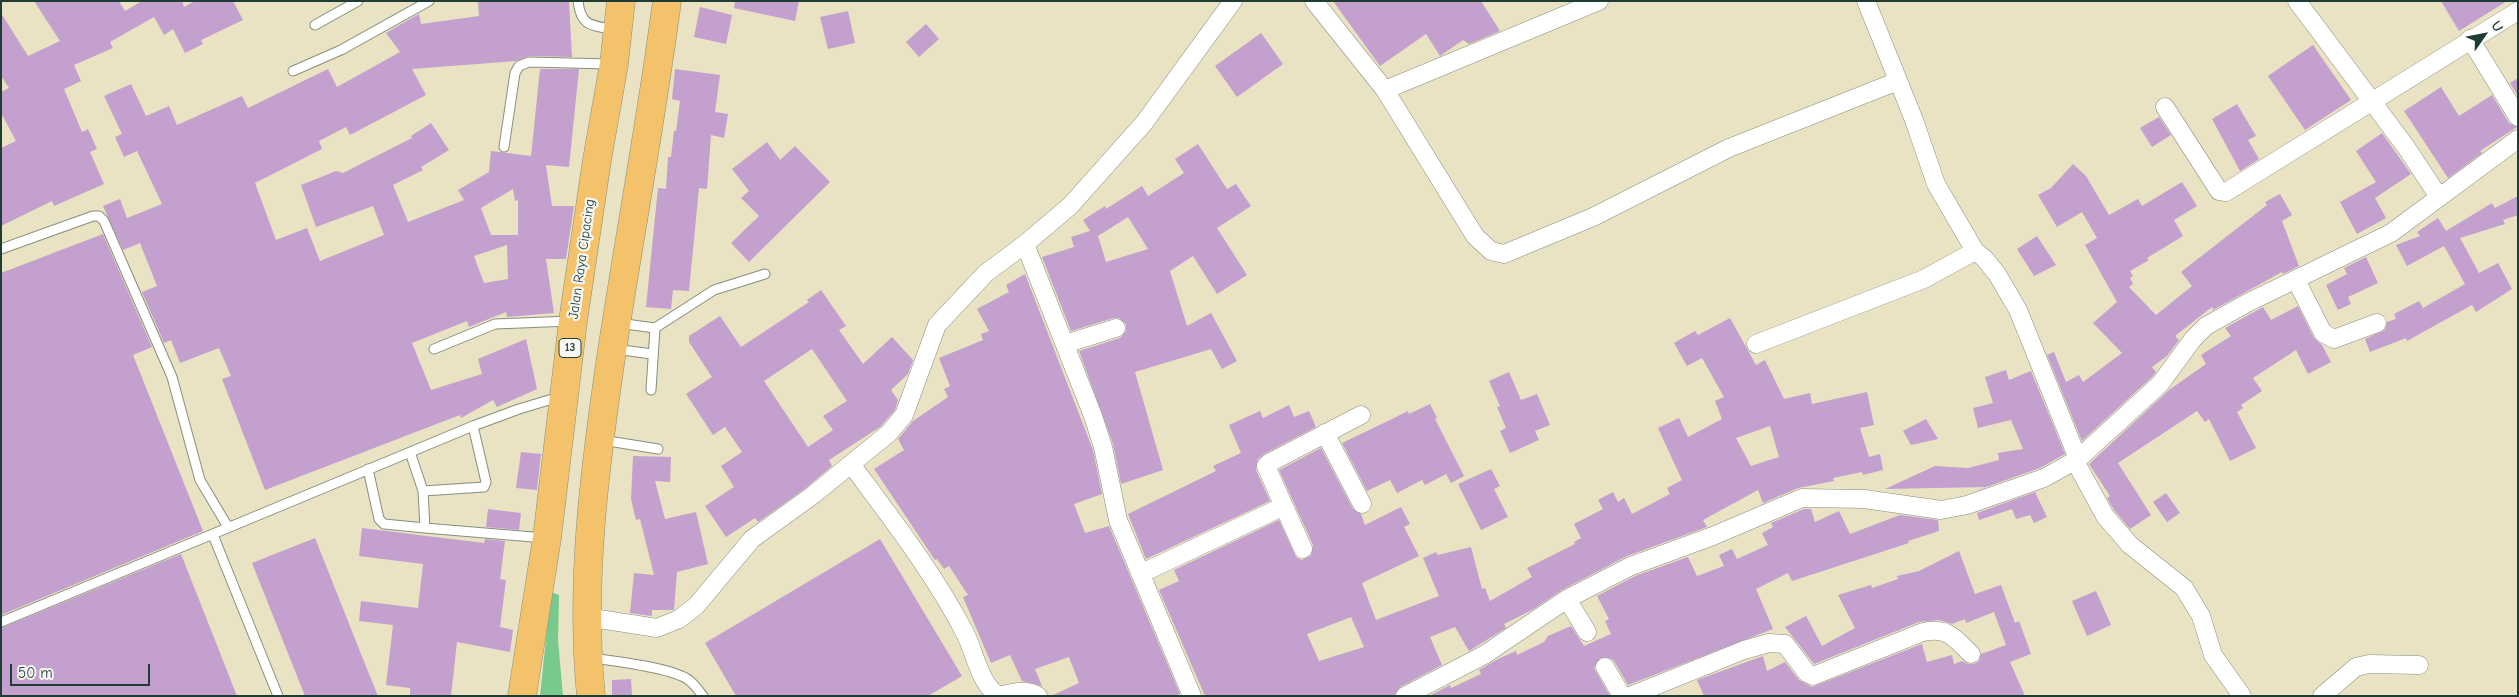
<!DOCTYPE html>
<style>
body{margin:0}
#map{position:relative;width:2519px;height:697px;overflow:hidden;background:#e9e3c3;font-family:"Comic Neue",sans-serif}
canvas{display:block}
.frame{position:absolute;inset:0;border:2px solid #1f3d34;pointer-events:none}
.north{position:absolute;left:2459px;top:10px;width:50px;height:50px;-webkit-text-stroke:4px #f6f6f2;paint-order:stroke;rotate:57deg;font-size:14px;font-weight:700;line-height:20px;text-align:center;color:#1f3d34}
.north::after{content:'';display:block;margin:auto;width:18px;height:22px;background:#1f3d34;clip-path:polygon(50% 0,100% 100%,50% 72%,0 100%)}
.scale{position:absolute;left:10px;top:664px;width:140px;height:22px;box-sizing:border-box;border:2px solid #1f3d34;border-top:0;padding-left:6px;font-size:15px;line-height:18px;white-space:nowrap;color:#1f3d34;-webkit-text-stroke:4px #f6f6f2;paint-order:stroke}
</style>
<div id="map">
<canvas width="2519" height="697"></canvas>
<div class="frame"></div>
<div class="north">U</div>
<div class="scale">50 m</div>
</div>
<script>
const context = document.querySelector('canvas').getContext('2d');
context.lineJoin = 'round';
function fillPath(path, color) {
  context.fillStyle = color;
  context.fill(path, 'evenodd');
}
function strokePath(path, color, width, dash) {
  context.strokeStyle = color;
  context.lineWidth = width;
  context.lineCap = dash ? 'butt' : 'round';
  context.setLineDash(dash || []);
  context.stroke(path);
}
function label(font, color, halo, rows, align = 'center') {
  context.font = font + ' "Comic Neue",sans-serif';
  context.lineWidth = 4.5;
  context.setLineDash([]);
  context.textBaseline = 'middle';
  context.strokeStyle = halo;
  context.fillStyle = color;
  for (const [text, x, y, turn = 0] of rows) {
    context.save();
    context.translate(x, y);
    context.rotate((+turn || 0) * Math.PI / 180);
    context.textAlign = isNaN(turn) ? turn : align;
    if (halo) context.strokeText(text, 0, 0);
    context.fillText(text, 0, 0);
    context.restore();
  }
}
fillPath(new Path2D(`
 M551,592L559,595L558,640L563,696H540Z`), '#78ca8c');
fillPath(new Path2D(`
 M34,1H119L125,11L142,1H182L184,7L195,1H233L243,20L201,40L203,44L185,53L173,29L164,35L154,17L110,42L113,48L74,65L81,81L64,89L82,132L88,129L97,149L90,152L104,184L54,206L52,201L1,226V148L16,141L1,113V92L9,88L1,76V13L28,56L60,41Z
 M478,1H569L572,57L529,56L516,61L412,69L426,95L350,135L346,127L319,141L322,149L255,183L276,240L307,228L320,261L384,235L373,206L316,227L301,185L336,171L343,173L412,138L411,136L431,123L449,150L421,167L423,170L393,185L408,222L464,200L458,190L489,172L491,151L531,156L540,69H579L569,167L546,165L552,206H574L566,259H546L554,313L507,317L506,312L469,327L467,321L412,343L431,390L482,374L478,359L526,339L537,389L497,407L493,400L461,418L460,415L265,490L222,379L231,376L219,348L180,363L171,340L164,343L142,292L157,286L140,243L123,250L107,215L103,206L120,199L127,218L162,204L137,151L124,157L115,137L122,134L104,96L131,84L146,116L169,106L177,125L242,96L248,108L328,69L337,87L400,52L386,33L403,23L419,14L421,24L479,16ZM513,189L515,201L518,200V235H491L481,208ZM507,245L508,279L484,283L474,256Z
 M735,1H799L795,21L734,8Z
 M1333,1H1481L1500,31L1469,44L1463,40L1440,56L1426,34L1380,66Z
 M2441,1H2507L2459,31Z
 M700,7L732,15L726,44L694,37Z
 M848,11L855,43L828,49L820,17Z
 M926,24L939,39L919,57L906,42Z
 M1261,33L1283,64L1237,97L1215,66Z
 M2313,45L2351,100L2305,130L2268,76Z
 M675,69L720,75L715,112L728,114L724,138L711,135L707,189L699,188L689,291L673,290L671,309L646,307L658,188L666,189L668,157H671L674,131H676L680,101L672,99Z
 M2518,78V96L2510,83Z
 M2441,87L2459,116L2492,95L2509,123L2517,127L2480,151L2482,153L2448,178L2404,111Z
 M2237,104L2256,136L2248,140L2259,159L2240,171L2212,119Z
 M2159,117L2171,135L2152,147L2140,128Z
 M2382,133L2411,174L2375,198L2386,218L2357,234L2340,202L2376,182L2356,151Z
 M767,142L780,160L795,146L830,182L749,262L731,243L759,216L741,198L749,191L732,169Z
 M1198,144L1227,189L1236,184L1251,206L1217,228L1247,275L1217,294L1193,256L1170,271L1187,326L1211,313L1237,361L1222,369L1211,349L1135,372L1163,470L1121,484L1113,444L1079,351L1120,338L1126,331V324L1119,318H1113L1071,331L1042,257L1074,247L1071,237L1090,231L1083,220L1105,206L1106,209L1142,186L1148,196L1184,173L1175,159ZM1128,217L1148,249L1106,262L1098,236Z
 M2073,164L2086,176L2109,215L2138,199L2142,206L2182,182L2197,206L2174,220L2183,236L2147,258L2149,260L2130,271L2133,276L2130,278L2133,284L2129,287L2156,315L2192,286L2181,272L2267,205L2265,202L2280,194L2292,215L2282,221L2299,266L2283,274L2282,272L2213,310L2212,307L2175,336L2179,340L2167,356L2152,367L2156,372L2152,377L2082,441L2047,355L2054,352L2066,382L2079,375L2083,382L2122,353L2093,323L2117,302L2085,245L2097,238L2082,212L2057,227L2038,195L2051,188Z
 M2518,196V215L2503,220L2505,224L2460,238L2479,273L2498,263L2512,289L2476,312L2472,305L2407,341L2406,338L2370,352L2365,339L2385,330L2387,322L2396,319L2394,314L2419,301L2423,308L2465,284L2444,246L2407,266L2396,245L2420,236L2417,232L2438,218L2446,231L2492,203L2495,208Z
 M103,234L152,347L133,355L203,531L1,615V273Z
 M2037,236L2056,265L2034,276L2017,249Z
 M2366,257L2378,283L2348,297L2351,304L2338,310L2326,285L2347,274L2344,268Z
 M1025,274L1093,450L1102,494L1074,504L1085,533L1109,526L1180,694L1175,696H1051L1079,683L1069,657L1035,669L1042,686L1022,681L1010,655L991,663L963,597L968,595L949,566L944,569L937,559L935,560L874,469L904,450L898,439L913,421L948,397L944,389L950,386L939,358L983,340L981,334L989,331L977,309L1009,292L1006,285Z
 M821,290L846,326L839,330L863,364L892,337L913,360L908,374L891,390L898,400L895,410L880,427L829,460L832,466L807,487L758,522L755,518L726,537L705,506L734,487L721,466L742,452L725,427L713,435L686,394L712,377L689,342V336L720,316L741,347L809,302L807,300ZM812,349L847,401L823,416L833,430L808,447L764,381Z
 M2298,306L2314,338L2322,345L2331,362L2308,374L2296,350L2253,378L2262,391L2241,405L2243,408L2237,412L2256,448L2230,461L2209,419L2205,422L2197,411L2118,463L2151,515L2130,529L2114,510L2107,498L2110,496L2089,464L2169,390L2206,364L2201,355L2231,336L2225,328L2263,307L2271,320Z
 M1730,318L1756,365L1765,360L1784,399L1810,393L1812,404L1867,392L1874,425L1860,428L1869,457L1880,454L1883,470L1863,475L1862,472L1833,478L1834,481L1798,488L1763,503L1758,490L1703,520L1707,527L1627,556L1562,590L1532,610L1504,624L1506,628L1469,651L1455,627L1430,637L1442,665L1400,687L1394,696H1205L1159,590L1179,581L1174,570L1279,520L1296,557L1302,560L1311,556L1313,545L1279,470L1321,448L1353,509L1361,514L1365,525L1401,507L1410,524L1404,527L1419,556L1362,583L1376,620L1439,596L1423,558L1436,552L1438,555L1471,547L1482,589L1485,588L1490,601L1532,577L1527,568L1575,544L1574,542L1581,538L1574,524L1603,509L1598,500L1613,492L1618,502L1624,498L1632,514L1670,494L1667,488L1682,480L1658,428L1679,418L1688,437L1722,419L1715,401L1724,397L1702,358L1687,366L1674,343L1695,331L1698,335ZM1770,426L1779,457L1751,466L1736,438ZM1351,617L1364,647L1319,661L1307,634Z
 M2006,370L2009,380L2031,371L2065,454L2040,468L1972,492L1985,487L1885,489L1935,466L1968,468L1999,460L1998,453L2023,449L2011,420L1978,428L1973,408L1993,403L1985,377Z
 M1509,372L1521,400L1537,394L1550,425L1535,431L1539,440L1510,453L1500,431L1506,428L1497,407L1500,406L1489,381Z
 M1430,404L1437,418L1435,419L1464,476L1451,483L1446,474L1425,485L1422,480L1397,493L1390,480L1367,491L1342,443L1390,420L1408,411L1409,414Z
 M1289,405L1294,417L1309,411L1316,427L1264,454L1258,459L1256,470L1270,501L1146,559L1128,514L1216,471L1213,466L1241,453L1229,425L1260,411L1263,418Z
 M1926,419L1938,439L1911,445L1903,431Z
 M521,452L541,454L537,490L516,488Z
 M633,456L671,457L670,482L655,481L665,519L696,512L708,564L677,572L674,610H652V616L630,613L634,573L654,575L640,519L636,520L631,499Z
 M1491,469L1500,486L1494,489L1508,517L1481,530L1458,484Z
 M2035,492L2047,517L2034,523L2030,515L2016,519L2012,509L1979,520L1977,513Z
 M2166,493L2180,513L2167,522L2153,502Z
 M488,509L521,513L519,530L486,527Z
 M1804,509H1811L1815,522L1839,511L1850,534L1900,515L1938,520L1939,531L1908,541L1909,543L1792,581L1788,573L1756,589L1773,629L1628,685L1614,661L1610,658H1600L1594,668L1610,696H1429L1450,685L1451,688L1481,674L1479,670L1498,659L1516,651L1517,655L1544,642L1548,636L1571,626L1584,646L1611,634L1605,621L1609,619L1597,596L1635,576L1688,557L1697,576L1724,566L1719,555L1732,549L1737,559L1768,545L1762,533L1773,527L1771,523Z
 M362,528L484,543L485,539L505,541L500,579L506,580L500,627L513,630L510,652L457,642L451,696H410V688L386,685L393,625L359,621L361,601L418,608L423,564L359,556Z
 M315,538L367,669L378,696H305L252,563Z
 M880,539L962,676L928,696H736L705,643Z
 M1959,551L1975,594L2001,585L2015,623L2019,621L2031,654L2010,662L2025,696H1704L1697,680L1763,656L1767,671L1785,662L1799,680L1812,687L1922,644L1927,662L1952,655L1954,664L1962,661L1968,664H1974L1979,661L1981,654L2006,645L1994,612L1966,623L1965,619L1952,624L1939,620L1919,622L1814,664L1785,627L1806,616L1822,646L1855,628L1838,595L1871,585L1872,588L1898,579L1897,576L1919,571Z
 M181,554L237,696H1V628Z
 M2096,591L2111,625L2087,636L2072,601Z
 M631,679L632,696H612V680Z`), '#c3a0cd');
const lane = new Path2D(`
 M578,1C581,28 593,25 615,30
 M315,25L358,1
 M293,71L341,50L429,1
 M504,147L515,73L519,66L529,62L610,64
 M1,249L93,216H99L104,221L172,377L200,480L228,527
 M618,323L655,328L651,390
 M655,328L714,290L765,274
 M434,349L495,324L571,321
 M615,349L652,354
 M602,440L658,449
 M410,452L423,491L484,487L486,482L473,426
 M368,469L379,519L384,524L425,528
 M423,491L425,528L545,538
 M213,535L278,696
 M1,622L473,426L519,409L559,397
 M592,658C614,661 675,668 690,681C695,685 699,691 703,696`);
const street = new Path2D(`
 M1314,1L1385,90L1475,236L1491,251L1504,254L1593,217L1729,148L1898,81
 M1866,1L1914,120L1936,184L1975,251L1984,258L1997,274L2018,310L2078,459
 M2297,1L2406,147L2439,197
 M2470,39L2518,117
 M1385,90L1599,1
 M2165,107L2219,191L2226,192L2518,11
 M2296,280L2323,333L2334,339L2377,323
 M1065,344L1116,328
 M1756,344L1924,279L1975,251
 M1325,433L1362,504
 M2075,461L2105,516L2130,545L2184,588L2201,616L2213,655L2242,696
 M851,464C891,518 934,573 965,633C975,652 980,686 999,696C1012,693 1027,688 1038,696
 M1303,549L1266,466L1269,463L1361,415
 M1140,574L1284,506
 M1567,599L1587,632
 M586,617L657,628L679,619L696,606L752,539L813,495L889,433L904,415L937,325L986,273L1025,244
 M1605,667L1622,696
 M1192,696L1118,520L1103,447L1093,416L1025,244L1070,206L1144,123L1233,1
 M1405,696L1484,655L1567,599L1631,566L1713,536L1802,498L1864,499L1941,510L1967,505L2044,478L2078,459L2160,384L2193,339L2206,326L2249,302L2391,233L2518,139
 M1630,696L1744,650L1769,643L1785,644L1807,673L1813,676L1923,632C1949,627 1954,638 1971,654
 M2322,696L2356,667L2369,664L2419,665`);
const highway = new Path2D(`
 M522,696L547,538L573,321L597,160L614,64L621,1
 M591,696C580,585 594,474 610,364C628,243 651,123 667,1`);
strokePath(lane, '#84907c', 11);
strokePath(street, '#84907c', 19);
strokePath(highway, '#84907c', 29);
strokePath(lane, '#fff', 9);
strokePath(street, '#fff', 18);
strokePath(highway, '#f4c26a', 28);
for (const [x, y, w] of [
 [570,348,22]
]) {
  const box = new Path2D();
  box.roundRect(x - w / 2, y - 9.5, w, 19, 4);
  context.fillStyle = '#f6f6f2';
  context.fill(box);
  strokePath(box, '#1f3d34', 1);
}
label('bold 12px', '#1f3d34', null, [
 ["13",570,348]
]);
label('14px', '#1f3d34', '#f6f6f2', [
 ["Jalan Raya Cipacing",582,259,-82]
]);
</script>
